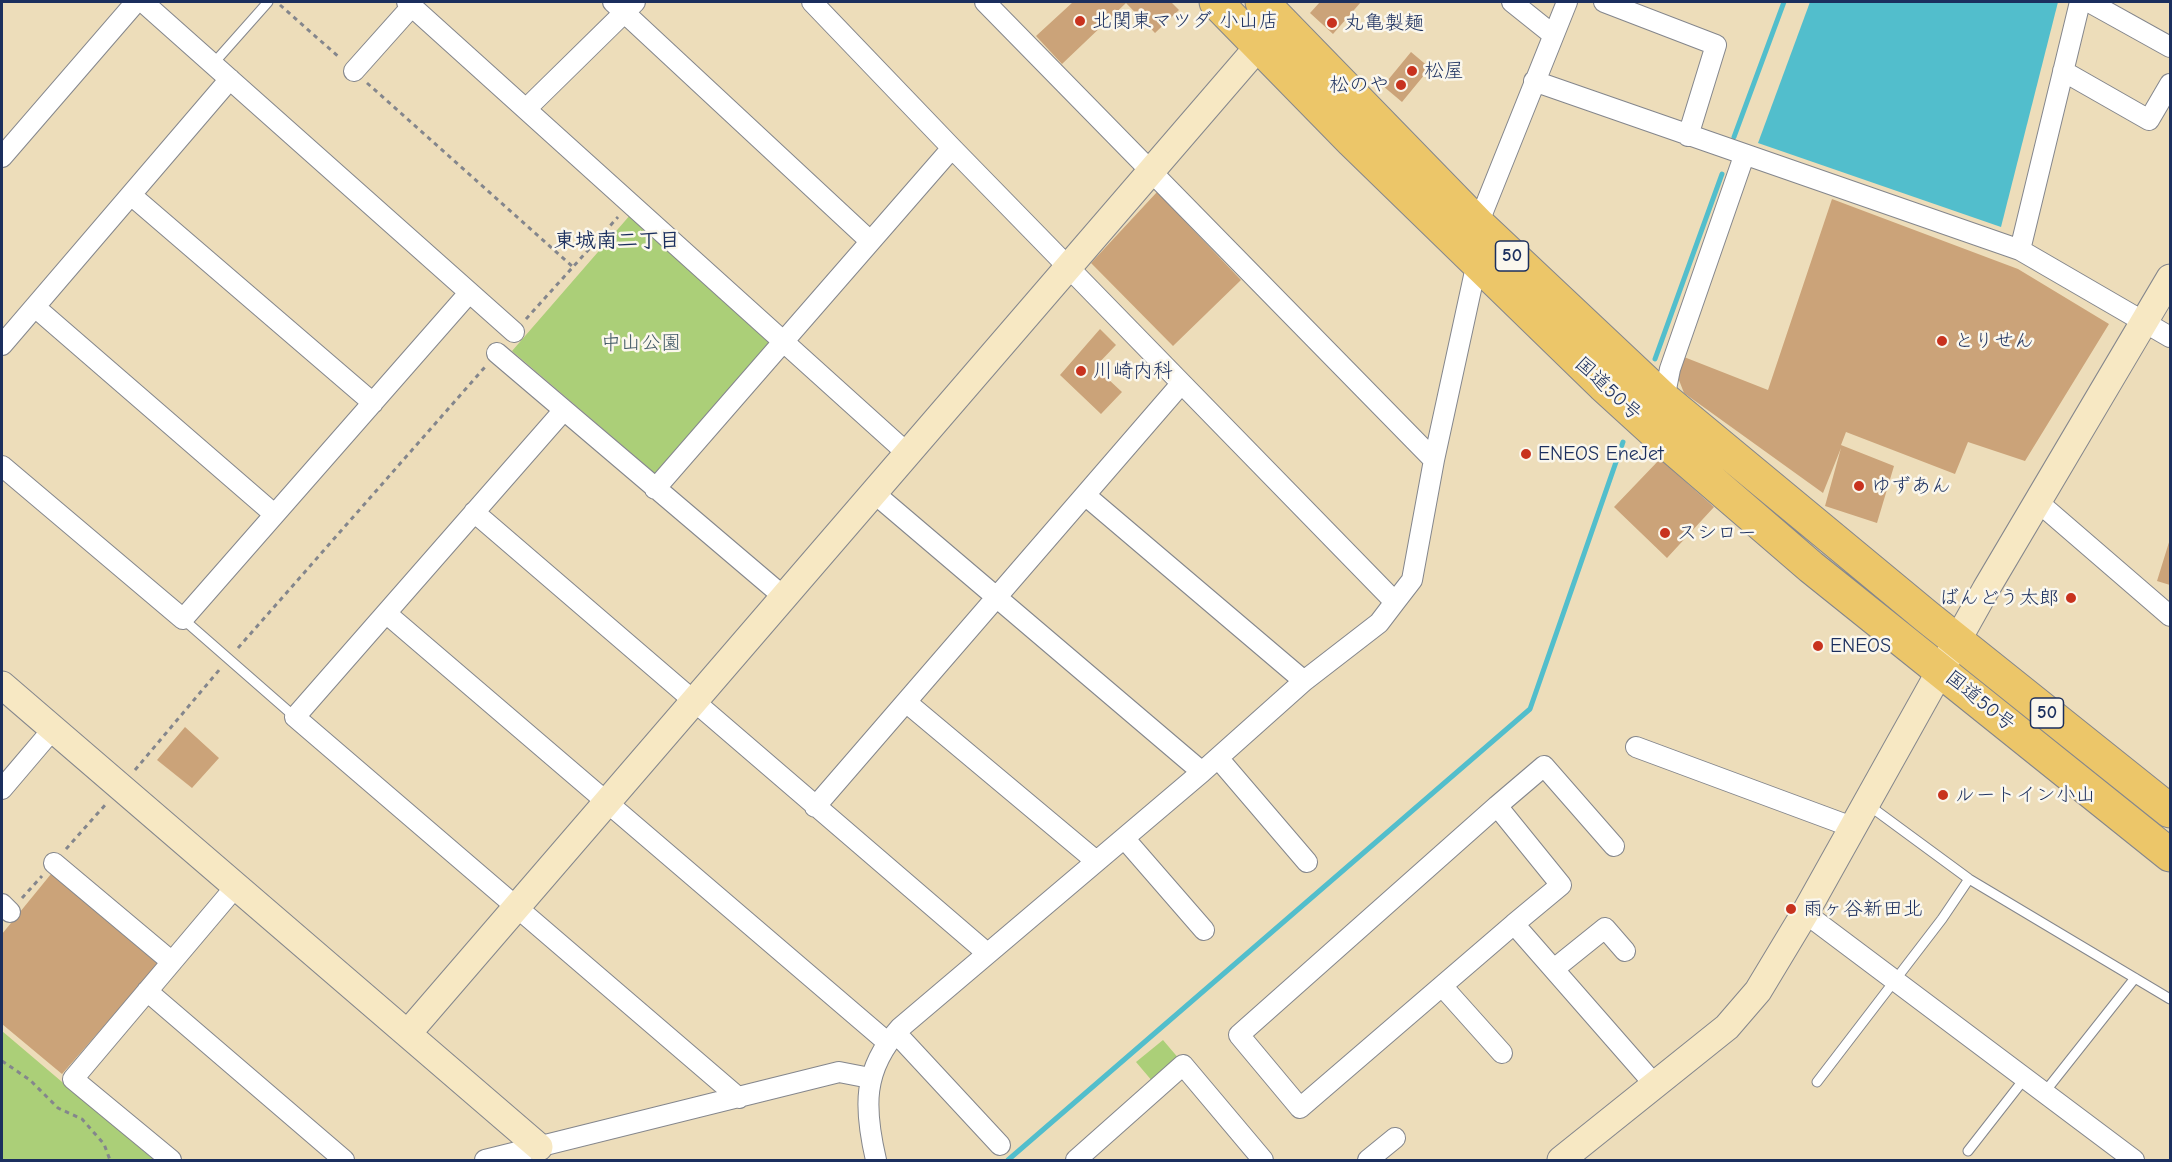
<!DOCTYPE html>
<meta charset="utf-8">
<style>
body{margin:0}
#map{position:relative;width:2172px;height:1162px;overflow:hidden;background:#edddba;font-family:"Comic Neue",sans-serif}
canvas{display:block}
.frame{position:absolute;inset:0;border:3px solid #1b2f5e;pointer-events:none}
</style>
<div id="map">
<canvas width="2172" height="1162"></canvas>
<div class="frame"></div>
</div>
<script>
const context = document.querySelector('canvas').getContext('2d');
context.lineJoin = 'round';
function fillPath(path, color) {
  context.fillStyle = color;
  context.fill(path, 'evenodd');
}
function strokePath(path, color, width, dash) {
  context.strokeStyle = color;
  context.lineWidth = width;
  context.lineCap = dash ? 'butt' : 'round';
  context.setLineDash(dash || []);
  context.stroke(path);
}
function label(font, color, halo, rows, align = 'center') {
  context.font = font + ' "Comic Neue","Klee One",sans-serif';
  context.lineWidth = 5;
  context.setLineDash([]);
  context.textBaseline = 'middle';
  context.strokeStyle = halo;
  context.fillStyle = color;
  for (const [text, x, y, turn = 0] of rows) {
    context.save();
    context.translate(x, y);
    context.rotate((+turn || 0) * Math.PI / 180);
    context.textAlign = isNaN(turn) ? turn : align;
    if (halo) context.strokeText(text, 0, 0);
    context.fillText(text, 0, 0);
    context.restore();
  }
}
fillPath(new Path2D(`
 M631,214L769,334L768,346L657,475L512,351Z
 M2,1031L154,1160H2Z
 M1163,1040L1180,1060L1153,1082L1136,1062Z`), '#abcf78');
fillPath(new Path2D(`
 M1810,2H2058L2001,227L1758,143Z`), '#52becc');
strokePath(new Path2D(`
 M1734,137L1784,2
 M1655,359L1722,174
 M1008,1160L1530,709L1623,442`), '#52becc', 5);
fillPath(new Path2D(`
 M1073,2H1171L1179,10L1155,33L1126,3L1062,64L1036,36Z
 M1320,2H1361L1333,34L1310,13Z
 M1411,52L1430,68L1402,102L1383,86Z
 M1157,192L1241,280L1173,346L1091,263Z
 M1832,199L2018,269L2109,324L2025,461L1968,442L1955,474L1846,432L1841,445L1894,466L1877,523L1825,506L1841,448L1823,493L1684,393L1677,375L1684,357L1768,390Z
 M1100,329L1116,345L1095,367L1122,392L1101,414L1060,375Z
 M1660,459L1714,507L1667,558L1614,507Z
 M2170,539V585L2157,581Z
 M185,727L219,758L192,788L157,760Z
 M51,874L158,964L62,1074L2,1024V934Z`), '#cba379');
const lane = new Path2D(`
 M213,64L268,2
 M183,619L295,717
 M1867,804L1969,879L2170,999
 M1817,1082L1942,919L1969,879
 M2044,1093L2135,978
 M1968,1151L2025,1078`);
const street = new Path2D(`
 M143,2L514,332
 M407,2L908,454
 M613,2L869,240
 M812,2L952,148L1395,602
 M985,2L1434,460
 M1512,2L1552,34
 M1604,2L1716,45L1688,136
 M2089,2L2170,47
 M354,71L412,6
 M2063,71L2149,120L2170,84
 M1534,81L2020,250L2170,337
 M526,109L635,2
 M2,157L136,2
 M131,195L373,403
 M1478,224L1567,2
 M2020,250L2080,2
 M35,307L274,514
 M2,345L230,79
 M497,353L784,597
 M1664,399L1670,369L1744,156
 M564,410L295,717L739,1098
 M2,466L183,619L469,293
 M655,489L952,148
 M874,493L1202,772
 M1085,495L1304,681
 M2038,502L2170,616
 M474,512L987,953
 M387,614L887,1042
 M906,702L1096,861
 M1636,747L1852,827
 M1218,758L1307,862
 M2,789L53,729
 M1497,806L1544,766L1614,846
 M815,807L1181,384
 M1124,838L1204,930
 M54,863L172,962
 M2,904L10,912
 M1805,913L2134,1160
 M1514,924L1300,1108L1239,1035L1497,806L1561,885L1514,924L1655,1085
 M1554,969L1605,928L1625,951
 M1442,986L1502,1053
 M147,991L344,1160
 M896,1033L1000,1145
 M171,1160L73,1079L237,885
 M485,1160L839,1072L870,1078
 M876,1160C864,1108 862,1070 900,1028L1202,772L1304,681L1379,623L1395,602L1412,580L1434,460L1477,262
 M1076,1160L1183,1065L1263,1160
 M1368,1160L1395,1138`);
const secondary = new Path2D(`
 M2,685L539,1147
 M408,1033L1271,32
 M1561,1160L1727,1027L1758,991L1805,913L1986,589L2170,278`);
const highway = new Path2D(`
 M1216,2L1352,141L1603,385L1659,436L1811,567L2170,855
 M1262,2L1478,224L1664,399L1926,616L2170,811`);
strokePath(lane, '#84868c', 11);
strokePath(street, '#84868c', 22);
strokePath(secondary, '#84868c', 29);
strokePath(highway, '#84868c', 35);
strokePath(new Path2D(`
 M280,5L340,58
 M367,83L572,266
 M526,319L618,217
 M238,648L485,367
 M135,770L220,669
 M66,849L106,804
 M22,898L42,876
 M2,1061L30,1080L58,1108L82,1119L104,1144L110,1160`), '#84868c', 3, [4.5, 4.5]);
strokePath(lane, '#fff', 9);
strokePath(street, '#fff', 20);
strokePath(secondary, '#f7e8c3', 27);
strokePath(highway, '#ecc669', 33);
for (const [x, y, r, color] of [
 [1080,21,6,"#c8321e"],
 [1332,23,6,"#c8321e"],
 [1412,71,6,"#c8321e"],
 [1401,85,6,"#c8321e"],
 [1942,341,6,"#c8321e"],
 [1081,371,6,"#c8321e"],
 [1526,454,6,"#c8321e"],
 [1859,486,6,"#c8321e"],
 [1665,533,6,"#c8321e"],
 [2071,598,6,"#c8321e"],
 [1818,646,6,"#c8321e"],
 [1943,795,6,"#c8321e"],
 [1791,909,6,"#c8321e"]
]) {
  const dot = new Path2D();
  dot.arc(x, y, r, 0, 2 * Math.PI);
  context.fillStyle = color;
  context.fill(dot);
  strokePath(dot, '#fbf7ec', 2);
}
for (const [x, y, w] of [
 [1512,256,33],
 [2047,713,33]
]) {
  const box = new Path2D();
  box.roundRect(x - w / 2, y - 15, w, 30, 4.5);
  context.fillStyle = '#fbf7ec';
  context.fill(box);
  strokePath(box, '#1b2f5e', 1.5);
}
label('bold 18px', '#1b2f5e', null, [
 ["50",1512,256],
 ["50",2047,713]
]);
label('20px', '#1b2f5e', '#fbf7ec', [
 ["北関東マツダ 小山店",1092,21],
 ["丸亀製麺",1344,23],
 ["松屋",1424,71],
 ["松のや",1389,85,"right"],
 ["とりせん",1954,341],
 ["川崎内科",1093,371],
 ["ENEOS EneJet",1538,454],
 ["ゆずあん",1871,486],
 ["スシロー",1677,533],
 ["ばんどう太郎",2059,598,"right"],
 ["ENEOS",1830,646],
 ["ルートイン小山",1955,795],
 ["雨ヶ谷新田北",1803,909]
], 'left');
label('20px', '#3f5764', '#fbf7ec', [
 ["中山公園",641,343]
]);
label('20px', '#1b2f5e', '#fbf7ec', [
 ["国道50号",1608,389,43],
 ["国道50号",1980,701,39]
]);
label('bold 21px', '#1b2f5e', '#fbf7ec', [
 ["東城南二丁目",617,241]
]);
</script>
